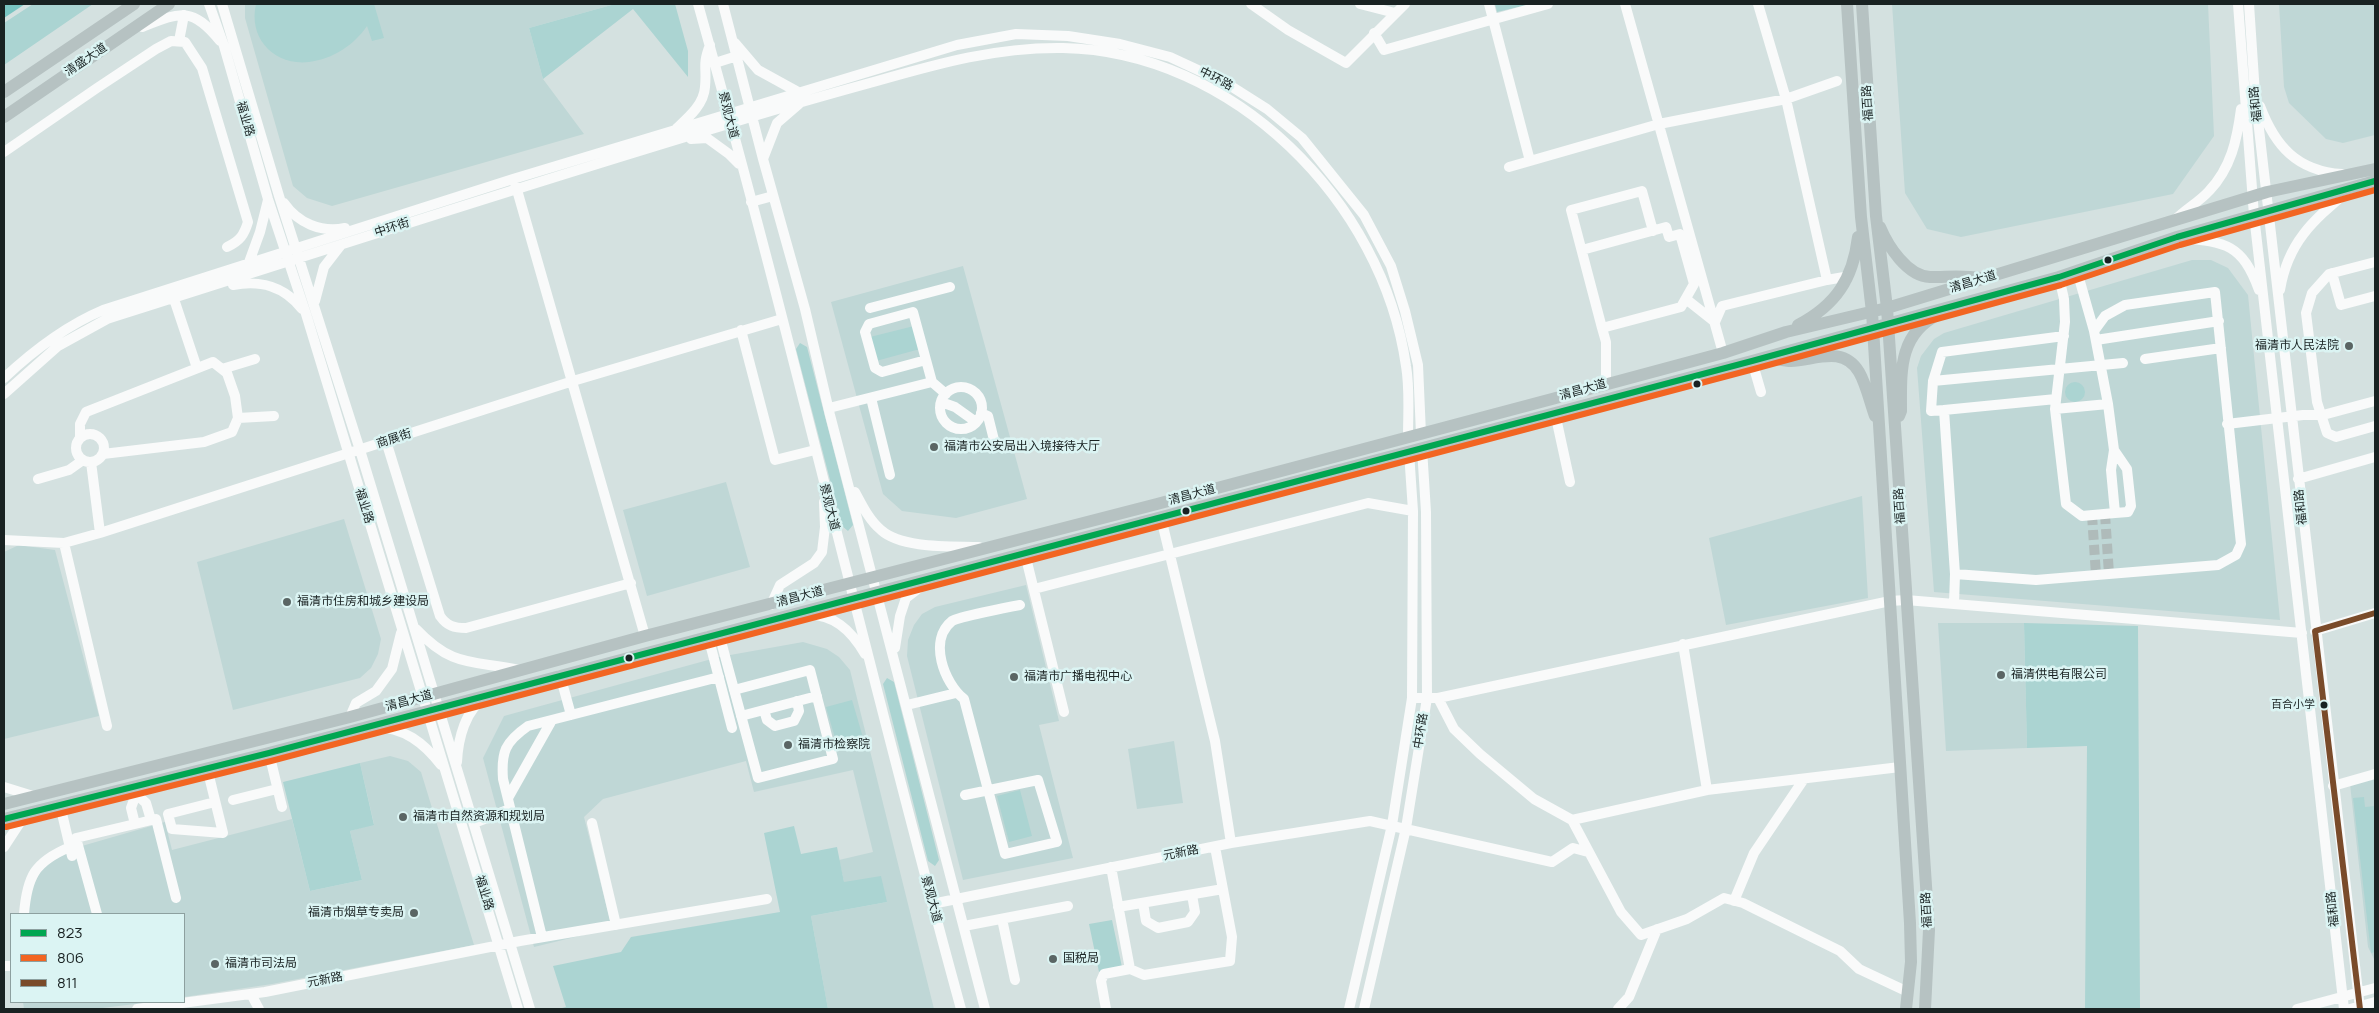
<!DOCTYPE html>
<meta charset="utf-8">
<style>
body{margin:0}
#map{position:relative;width:2379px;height:1013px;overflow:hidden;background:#d4e1e0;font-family:Manrope,sans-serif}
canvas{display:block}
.frame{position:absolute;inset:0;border:5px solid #192222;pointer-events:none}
.legend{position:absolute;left:10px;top:913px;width:175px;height:90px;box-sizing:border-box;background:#dbf4f3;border:1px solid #8da09f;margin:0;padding:6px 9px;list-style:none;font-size:15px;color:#192222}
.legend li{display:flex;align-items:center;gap:10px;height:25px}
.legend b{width:25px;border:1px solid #8da09f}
</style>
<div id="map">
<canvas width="2379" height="1013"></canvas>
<div class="frame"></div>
<ul class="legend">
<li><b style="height:6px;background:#00a651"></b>823</li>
<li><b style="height:6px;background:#f26522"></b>806</li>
<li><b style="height:6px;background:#7a4b2a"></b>811</li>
</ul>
</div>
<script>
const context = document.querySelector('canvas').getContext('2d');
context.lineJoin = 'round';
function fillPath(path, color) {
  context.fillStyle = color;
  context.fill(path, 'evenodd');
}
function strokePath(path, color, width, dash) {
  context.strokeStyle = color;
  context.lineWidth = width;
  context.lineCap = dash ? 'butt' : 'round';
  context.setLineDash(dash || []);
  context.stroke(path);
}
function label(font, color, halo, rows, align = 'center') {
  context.font = font + ' Manrope,"Noto Sans SC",sans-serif';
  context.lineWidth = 5;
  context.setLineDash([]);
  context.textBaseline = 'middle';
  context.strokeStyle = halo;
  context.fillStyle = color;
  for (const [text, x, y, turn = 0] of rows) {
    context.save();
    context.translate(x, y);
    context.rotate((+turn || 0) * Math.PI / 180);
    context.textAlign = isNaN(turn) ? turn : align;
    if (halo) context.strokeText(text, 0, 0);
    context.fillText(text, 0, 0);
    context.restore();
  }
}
fillPath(new Path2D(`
 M245,4H615L529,28L543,79L584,134L332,206L307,198L293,186L245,18Z
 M1892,4H2208L2214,136L2173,194L1961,237L1927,229L1905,193Z
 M2279,4H2375V135L2343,143L2326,139L2289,103L2284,87Z
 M2192,260H2211L2228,268L2248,295L2280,620L1934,592L1917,368L1921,356L1934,339L1944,333Z
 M963,266L1027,499L956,518L902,511L883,494L831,302Z
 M726,482L750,567L647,596L623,510Z
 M1862,496L1868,598L1726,625L1709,538Z
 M344,519L381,639L378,654L371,668L360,678L233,710L197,562Z
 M19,545L55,550L99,716L4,739V552Z
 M1026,585L1059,721L1039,725L1073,858L963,880L907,656L908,640L914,625L922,614L935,607Z
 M1938,623H2024L2027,748L1946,751Z
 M803,642L827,649L839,657L850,670L934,1009H828L811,916L887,902L844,882L839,860L873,852L853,770L754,792L746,761L603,799L584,817L612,928L534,947L483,758L504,716L719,657Z
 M1174,741L1183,803L1137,809L1128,749Z
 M390,756L408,761L421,772L474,945L272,984L184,997V914H27L28,898L42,867L75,848L165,822L172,850L292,819L310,891L362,880L350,831L374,824L360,763Z
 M2375,778V961L2368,947L2350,784Z
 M23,1002H151L94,1009H24Z`), '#bfd7d6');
fillPath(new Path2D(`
 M33,4H93L4,65V23Z
 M256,4H374L384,38L372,41L367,26C354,45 333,59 309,62C274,66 248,38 256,4Z
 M615,4H675L688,51V77L633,9L543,79L529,28Z
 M1495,4H1531L1497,12Z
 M914,326L920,349L876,361L870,337Z
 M800,343L807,347L853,525L848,531L842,526L796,349Z
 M2065 392a10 10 0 1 1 20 0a10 10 0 1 1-20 0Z
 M2024,623L2138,626L2140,1009H2085L2087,746L2027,748Z
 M887,678L894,682L939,860L935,866L928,861L883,684Z
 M852,700L864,741L838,748L826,707Z
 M360,763L374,825L350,831L362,880L310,891L283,782Z
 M1020,790L1032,836L1009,842L997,796Z
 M2364,797L2365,807L2375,806V952L2371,953L2353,798Z
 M794,826L801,854L837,847L844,882L881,876L887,902L811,916L828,1009H558L566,1007L553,966L621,952L631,937L780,912L764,833Z
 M1112,920L1122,967L1099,972L1089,924Z`), '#abd4d2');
fillPath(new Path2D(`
 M4,4H25L4,18Z`), '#7ac5c2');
strokePath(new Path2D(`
 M2105,514L2109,574
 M2092,515L2096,575`), '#afbbba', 10, [10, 5]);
strokePath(new Path2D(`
 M209,4L224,46L268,199L306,314L518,1009
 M222,4L279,196L360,450L530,1009
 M698,4C792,337 869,675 961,1009
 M723,4L763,159L805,309L830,415L985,1009
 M1251,4L1288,30L1346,63L1405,4
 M1360,4L1395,13
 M1489,4L1530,161
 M1625,4L1723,353
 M1758,4L1786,99L1827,280L1844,277L1846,281
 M2238,4L2254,215L2344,1009
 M2249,4L2255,94L2360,1009
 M142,27C180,12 192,6 220,41
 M1374,33L1384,50L1548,4
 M179,41L184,15
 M735,43L758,70L798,92
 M715,63L737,56
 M2260,106C2275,146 2297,171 2342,174
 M677,128C689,117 704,104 705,87C707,67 702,65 710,45
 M691,139L707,138L729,154L739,164
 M4,152L97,88L156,49L171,41L185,42L202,68L248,222C244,235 240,241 227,247
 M763,159L777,123L799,104
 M1509,167L1659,124L1786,99L1837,81
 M515,183L645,636
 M751,202L773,196
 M284,203C298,223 321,233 345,228
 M2176,219C2186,209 2199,202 2209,191C2231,168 2237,140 2241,109
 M2181,238C2226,242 2242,244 2259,290
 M1582,250L1666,227L1669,237L1680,234L1694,284L1681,307L1602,328L1571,210L1642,191L1653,231
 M2375,262L2329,274L2312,293L2306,313L2317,402L2327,433L2336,437L2375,426
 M248,265L260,232L268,200
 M2077,271L2094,331
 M2332,273L2341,305L2375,296
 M233,285C261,280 284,286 302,309
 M2280,290C2288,241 2314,220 2349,190
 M172,293L197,368
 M1686,299L1715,322L1722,306L1827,280
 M315,301L324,267L341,245
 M870,308L950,287
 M1602,328L1606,342V383
 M741,330L775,460L815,450
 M2096,340L2219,321
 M2145,359L2221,348
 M926,360L882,372L875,368L865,332L869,324L913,312L932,382L946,394
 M1752,361L1761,392
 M222,369L255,359
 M4,378C34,350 65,326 103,310L513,179L957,45L1016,34L1068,36L1120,44L1170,57L1226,83L1267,109L1302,138L1364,215L1391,266L1405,311L1418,365L1421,434
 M1933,381L2123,363
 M940 408a21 21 0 1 1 42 0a21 21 0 1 1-42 0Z
 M4,394L58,346L107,319C313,254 518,187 725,125C776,109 826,95 877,81C940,63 997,47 1063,48C1233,51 1383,202 1406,366C1410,389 1408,414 1408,437
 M871,398L890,475
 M941,402L955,407L976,422
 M829,408L932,382
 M2055,409L2108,404
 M1944,410L1931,411L1933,381L1942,352L2064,336
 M981,413L988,416L995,444
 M1555,413L1570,482
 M238,418L274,416
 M2227,424L2303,415H2323L2375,401
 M76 448a14 14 0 1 1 28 0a14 14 0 1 1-28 0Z
 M80,437V424L86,412L213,362L227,373L235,396L238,418L232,432L204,442L103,454
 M386,441L440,616C447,626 454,628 466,628L631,583
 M2114,450L2127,469L2131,506L2128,512L2115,513
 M91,462L100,533
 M38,479L69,470L83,460
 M2298,479L2375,457
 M855,492C862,505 869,520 881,530C902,549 952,546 979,547
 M1161,518L1215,741L1231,843
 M4,540L64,543L100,533L573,381L782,319
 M64,543L107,726
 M1025,554L1064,712
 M1955,574L2036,580L2218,565L2236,555L2241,544L2215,292L2125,305L2105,316L2094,331L2108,404L2114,450L2111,470L2115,513L2082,516L2066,504L2055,409L2065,322L2064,299L2059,277
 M1034,589L1368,503L1413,511
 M1954,604L1955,574L1944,410L2056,399
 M771,605L780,585L814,563L822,552L825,527L824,502
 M804,615C833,613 851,630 865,654
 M416,629C453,668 471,660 519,670
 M2315,631L2375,613
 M708,636L732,728
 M721,641C733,687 746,733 758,778L833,759L810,670L734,690
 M895,648L900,616L906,598L928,581
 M560,675L571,715
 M1412,698H1438L1890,601L1906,600L2302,633
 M1438,698L1454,729L1480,754L1534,799L1572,820L1621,912L1641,935L1687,919L1724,898L1743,903L1840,951L1859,969L1908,992
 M907,705L956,693
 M764,710L767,720L775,726L794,721L799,711L797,701
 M741,716L817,696
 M350,717L356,703L376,691L392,669L401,633
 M374,727C404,727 424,743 441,765
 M269,753L282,807
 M457,762C458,740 465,708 487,697
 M209,776L223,833L172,829L168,814L215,802
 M134,786L136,794L131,808L135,824
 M2333,786L2375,774
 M4,787L33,796
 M1707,790L1900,767
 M136,794L146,803L151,820
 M965,795L1038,780L1057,842L1005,854L964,699C944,683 928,640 952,621C958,617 1009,607 1020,605
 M508,798L552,720
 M233,800L277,789
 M60,805L72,856
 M1572,820L1707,790L1683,644
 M474,823L510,809
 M592,823L616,925
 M4,847L21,821L32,814
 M1111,867L1130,969L1144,975L1230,961L1232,937L1215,847
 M1734,901L1754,853L1804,779
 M1143,903L1146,921L1158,928L1188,922L1195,912L1192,895
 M932,904L1231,843L1370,821L1552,862L1573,848L1588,852
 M1118,907L1223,889
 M24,914C27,877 34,862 70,847
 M97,914L76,838L156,819L176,898
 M1002,919L1015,980
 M964,926L1068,906
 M542,937L503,779C501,752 505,742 528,726L719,677
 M4,966H11
 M251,994L259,1009
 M137,1009L265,992L520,941L767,899
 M1106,1009L1101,981L1104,974L1130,969
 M1349,1009L1392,825L1412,698L1413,511L1409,452
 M1364,1009L1406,828L1427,698L1426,512L1422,448
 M1618,1009L1629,997L1657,929
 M2297,1009L2375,988
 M2350,1009L2375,1002`), '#f9fafa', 10);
strokePath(new Path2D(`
 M1847,4L1861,217L1872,312L1910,923L1911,962L1906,1009
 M1862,4L1876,216L1887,308L1929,930L1925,1009
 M4,92L134,4
 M4,117L169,4
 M1880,227C1888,246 1907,276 1930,277C1949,277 1961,275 1981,278
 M1798,325C1836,305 1853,279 1858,237
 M1772,358C1778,359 1785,361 1791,361C1815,360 1843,345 1859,372C1866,384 1870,402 1875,416
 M1899,416L1901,411C1901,372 1898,334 1939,314
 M4,804L350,717L645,636L1157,504L1552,399L1723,353L1786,332L1887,308L2267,192L2375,169
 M4,819L269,753L1752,361L2059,277L2177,237L2375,181`), '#b6c2c2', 12);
strokePath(new Path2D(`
 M4,819L269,753L1752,361L2059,277L2177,237L2375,181`), '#00a651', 6);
strokePath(new Path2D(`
 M6,827L271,761L1754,369L2061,285L2180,245L2375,190`), '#f26522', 6);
strokePath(new Path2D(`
 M2360,1009L2315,631L2375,613`), '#7a4b2a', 6);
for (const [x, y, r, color] of [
 [2108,260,4.5,"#192222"],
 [2349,346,5,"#5a6564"],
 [1697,384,4.5,"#192222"],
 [934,447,5,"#5a6564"],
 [1186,511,4.5,"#192222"],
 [287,602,5,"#5a6564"],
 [629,658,4.5,"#192222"],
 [2001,675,5,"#5a6564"],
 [1014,677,5,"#5a6564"],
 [2324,705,4.5,"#192222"],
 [788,745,5,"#5a6564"],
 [403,817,5,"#5a6564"],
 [414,913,5,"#5a6564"],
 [1053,959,5,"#5a6564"],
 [215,964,5,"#5a6564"]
]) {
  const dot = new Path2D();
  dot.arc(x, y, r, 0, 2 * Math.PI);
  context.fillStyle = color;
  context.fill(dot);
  strokePath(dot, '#dbf4f3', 2);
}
label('11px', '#192222', '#dbf4f3', [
 ["百合小学",2315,705]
], 'right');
label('12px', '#192222', '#dbf4f3', [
 ["清盛大道",86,60,-34],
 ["中环路",1216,79,27],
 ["福百路",1868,103,-94],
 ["福和路",2256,104,-96],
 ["景观大道",728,115,76],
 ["福业路",245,119,74],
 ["中环街",392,228,-18],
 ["清昌大道",1973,282,-17],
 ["清昌大道",1583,390,-16],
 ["商展街",394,439,-18],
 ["清昌大道",1192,495,-15],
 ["福业路",364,506,73],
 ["福百路",1900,506,-94],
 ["景观大道",829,507,76],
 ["福和路",2301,507,-96],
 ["清昌大道",800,597,-15],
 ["清昌大道",409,701,-16],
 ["中环路",1421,731,-81],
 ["元新路",1181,853,-11],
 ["福业路",484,893,73],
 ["景观大道",931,899,75],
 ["福和路",2333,909,-96],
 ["福百路",1927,910,-93],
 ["元新路",325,980,-11]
]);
label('12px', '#192222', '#dbf4f3', [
 ["福清市人民法院",2339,346,"right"],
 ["福清市公安局出入境接待大厅",944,447],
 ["福清市住房和城乡建设局",297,602],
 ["福清供电有限公司",2011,675],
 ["福清市广播电视中心",1024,677],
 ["福清市检察院",798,745],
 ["福清市自然资源和规划局",413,817],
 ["福清市烟草专卖局",404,913,"right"],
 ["国税局",1063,959],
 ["福清市司法局",225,964]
], 'left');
</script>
